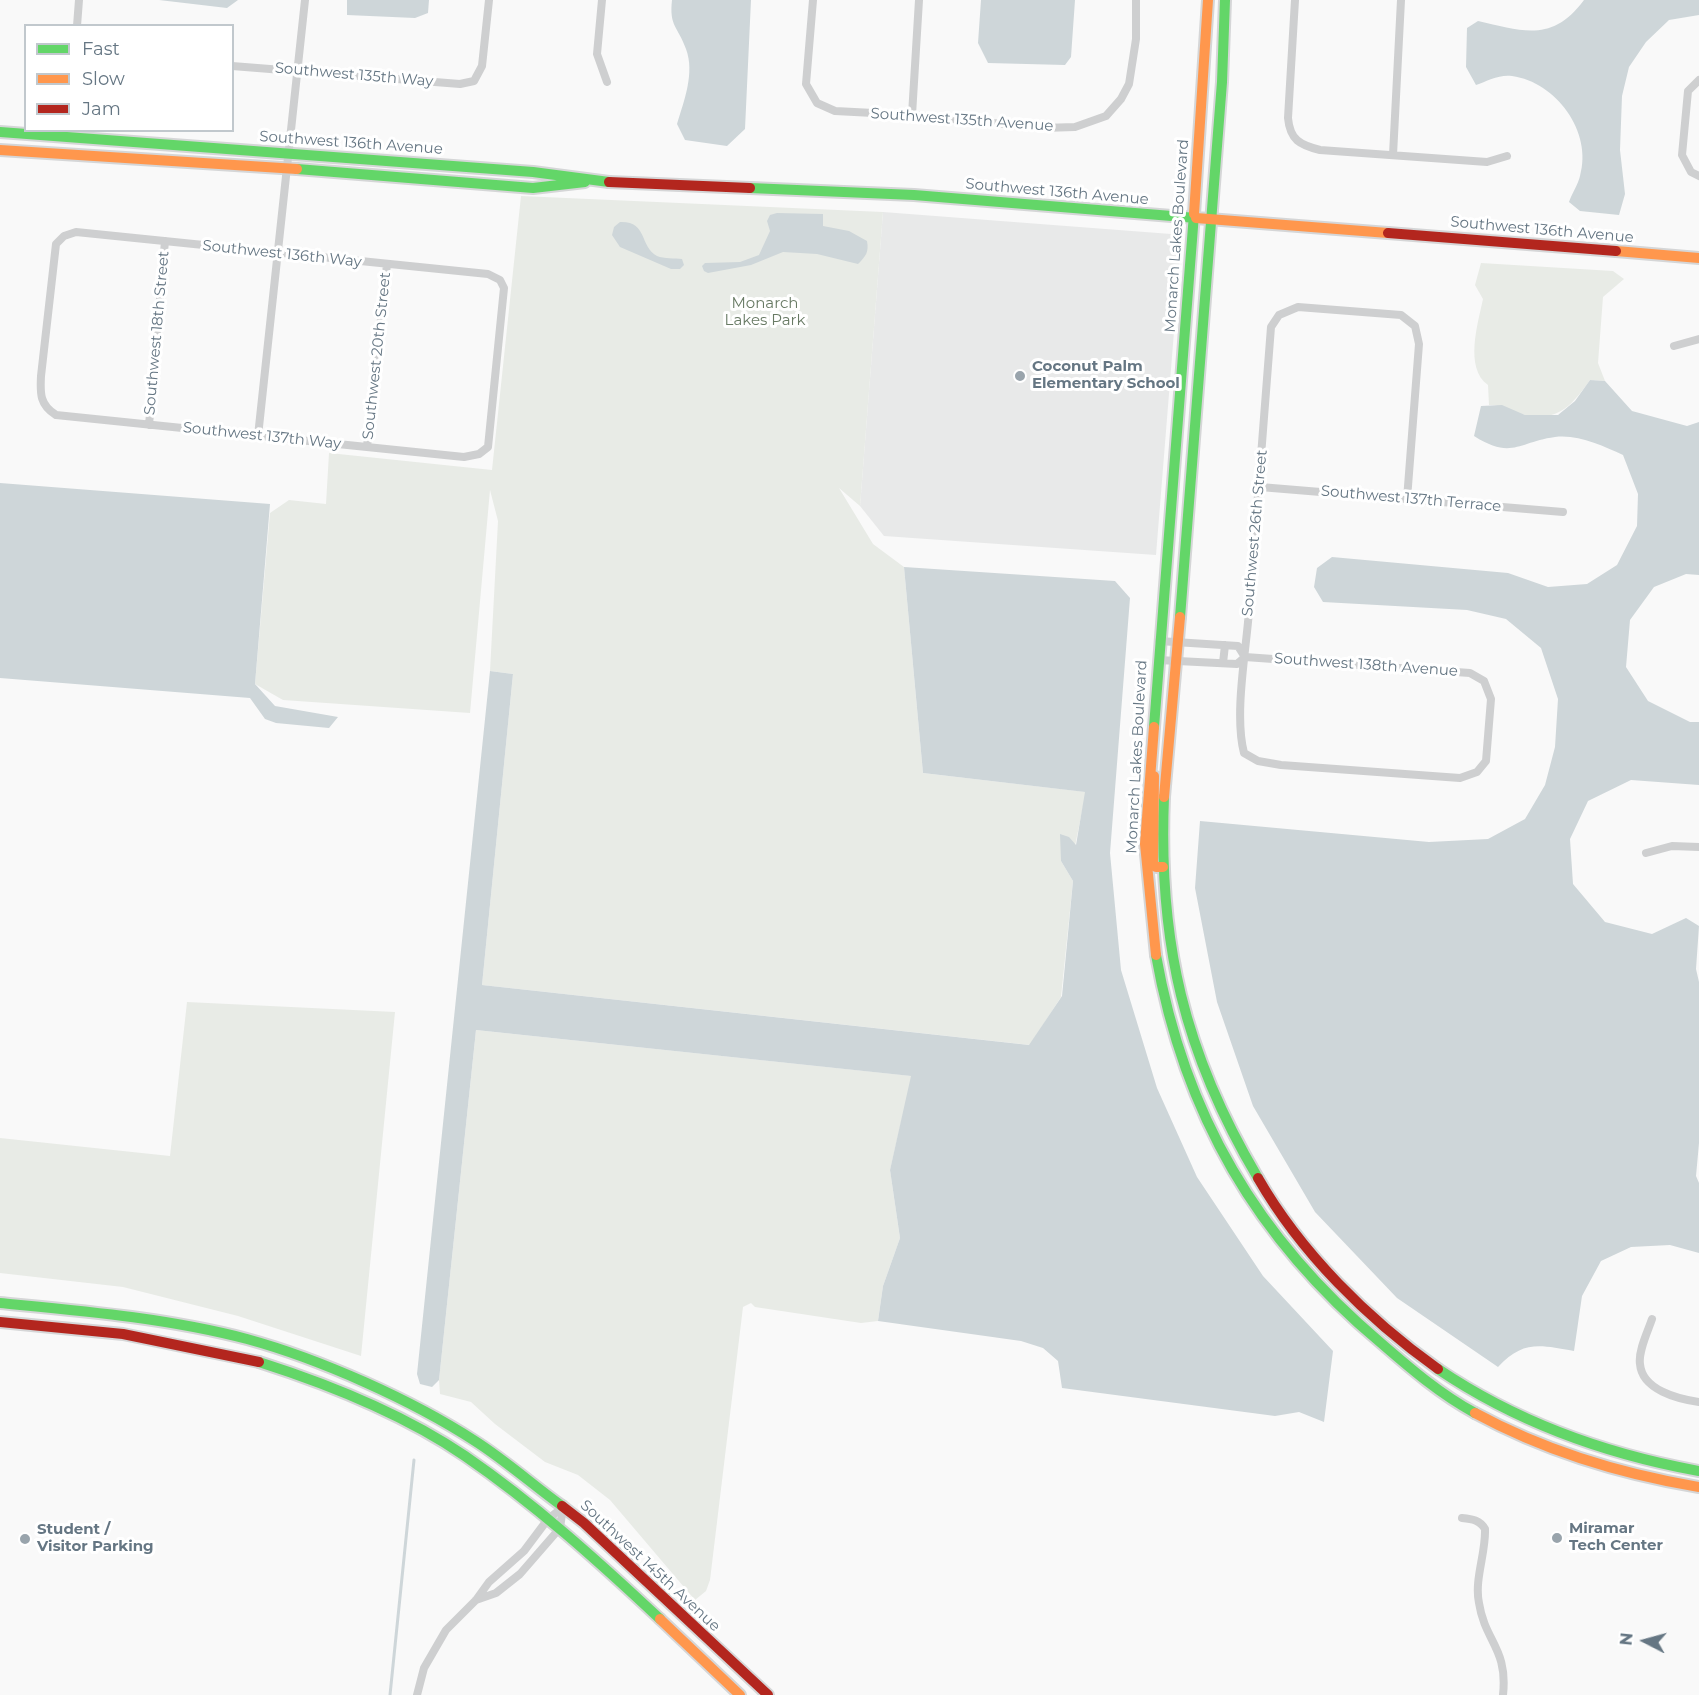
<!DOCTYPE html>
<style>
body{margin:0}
#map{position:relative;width:1699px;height:1695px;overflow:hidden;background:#f9f9f9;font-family:Montserrat,sans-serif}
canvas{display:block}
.legend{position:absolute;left:24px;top:24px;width:210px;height:108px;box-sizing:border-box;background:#fff;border:2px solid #c1c8cd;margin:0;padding:8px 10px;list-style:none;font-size:18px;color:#657683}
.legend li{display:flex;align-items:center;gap:12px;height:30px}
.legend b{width:30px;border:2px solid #c1c8cd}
.north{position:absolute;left:1615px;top:1611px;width:60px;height:60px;-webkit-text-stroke:4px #fff;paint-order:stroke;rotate:276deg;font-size:16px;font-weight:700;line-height:24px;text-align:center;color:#657683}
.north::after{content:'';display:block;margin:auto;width:21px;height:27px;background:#657683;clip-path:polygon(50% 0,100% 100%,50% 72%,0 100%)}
</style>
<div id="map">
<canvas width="1699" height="1695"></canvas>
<ul class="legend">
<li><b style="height:8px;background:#63d668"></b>Fast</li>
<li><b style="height:8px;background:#ff974d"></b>Slow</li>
<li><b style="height:8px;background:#b3261e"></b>Jam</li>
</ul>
<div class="north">N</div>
</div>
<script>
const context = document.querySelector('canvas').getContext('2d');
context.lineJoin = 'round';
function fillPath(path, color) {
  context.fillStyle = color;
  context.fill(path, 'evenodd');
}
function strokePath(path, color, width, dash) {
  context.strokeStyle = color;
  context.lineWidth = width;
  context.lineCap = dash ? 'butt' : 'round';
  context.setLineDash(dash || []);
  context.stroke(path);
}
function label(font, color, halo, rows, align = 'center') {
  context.font = font + ' Montserrat,sans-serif';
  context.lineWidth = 6;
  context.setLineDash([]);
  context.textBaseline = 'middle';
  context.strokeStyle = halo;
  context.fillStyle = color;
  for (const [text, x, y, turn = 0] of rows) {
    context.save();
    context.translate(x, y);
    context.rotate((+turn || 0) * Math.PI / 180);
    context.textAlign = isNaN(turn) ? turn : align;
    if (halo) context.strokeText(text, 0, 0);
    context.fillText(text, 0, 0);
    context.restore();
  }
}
fillPath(new Path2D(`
 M883,212L1171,234L1181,245L1156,555L884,536L860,506Z`), '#e8e9e9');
fillPath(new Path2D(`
 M521,196L883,212L860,506L839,488L873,544L904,567L923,773L1086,792L1075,846L1061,861L1073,881L1061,997L1030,1045L482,985L513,674L490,671L498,521L490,490L470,713L283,700L255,684L270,513L289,500L326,504L329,453L492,470Z
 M1481,263L1613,271L1624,279L1603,297L1598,363L1605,381L1590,380C1572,405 1559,422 1525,415C1512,413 1504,405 1489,405L1488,385C1464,368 1478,323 1483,299L1475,285Z
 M187,1002L395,1012L361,1356L238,1316L123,1287L0,1273V1138L170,1156Z
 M476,1030L912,1076L890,1170L900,1238L883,1286L878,1321L861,1323L755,1307L751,1303L743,1307L710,1580L706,1591L695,1600L610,1500L578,1475L545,1462L495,1424L471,1402L440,1394L439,1380Z`), '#e8ebe6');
fillPath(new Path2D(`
 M159,0H238L227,8Z
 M347,0H429L428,13L415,18L347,15Z
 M672,0H751L745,129L727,146L685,140L677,124C684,101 695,73 686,49C678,26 669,27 672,0Z
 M981,0H1075L1071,57L1065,65L988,63L978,43Z
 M1584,0H1699V15L1669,20L1646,42L1629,67L1622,96L1620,150L1625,194L1619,215L1580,211L1569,202C1572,193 1578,185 1580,176C1593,132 1556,82 1512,76C1500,74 1487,81 1476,85L1466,67L1467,28L1478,21C1523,31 1552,43 1584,0Z
 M777,213L823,214V226L849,231L867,241C869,252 866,256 858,264L817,254L783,252L751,265L708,273L704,271L702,266L705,263L740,262L759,255L770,231L767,221L770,215Z
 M620,222C648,221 639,246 657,256C664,259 675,258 682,259L684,265L680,269H671L620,247L612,235L614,227Z
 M1590,380L1605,381L1632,411L1687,426L1699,422V575L1686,574L1654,587L1630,620L1626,667L1648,701L1690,722H1699V785L1631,780L1588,801L1570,839L1573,884L1605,922L1652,934L1686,918L1699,926L1696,969L1699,982V1143L1696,1176L1699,1183V1253L1670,1245L1631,1247L1601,1261L1582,1296L1574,1351C1540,1345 1523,1340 1498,1367L1397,1298L1315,1212L1253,1106L1217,1002L1195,888L1200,821L1429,842L1488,839L1525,819L1545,785L1555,747L1558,699L1541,648L1506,619L1467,610L1323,602L1314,587L1317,568L1332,557L1508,573L1548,587L1587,584L1617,565L1637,526L1638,494L1623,455C1603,446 1578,434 1555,437C1518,442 1512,460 1474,436L1481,406L1502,405L1525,415H1558L1575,401Z
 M0,483L270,504L255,684L275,706L338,717L329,728L276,723L265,719L250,698L0,678Z
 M904,567L1115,581L1130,598L1110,853L1121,970L1157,1088L1197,1177L1263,1276L1333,1351L1324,1422L1299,1412L1275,1416L1062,1388L1058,1361L1043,1348L1021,1341L878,1321L883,1286L900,1238L890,1170L911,1076L476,1030L439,1380L432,1387L420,1384L417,1374L490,671L513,674L482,985L1029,1045L1062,996L1073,881L1061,861L1060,834L1069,837L1076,845L1085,792L923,773Z`), '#ced6d9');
strokePath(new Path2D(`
 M390,1695L414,1460`), '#ced6d9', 3);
const fast = new Path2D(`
 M0,132L533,172L609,182
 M297,169L533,188L585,182
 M750,188L914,195L1196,218
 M1180,617L1222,82L1225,0
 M1154,727L1194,214
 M1164,797C1158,942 1184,1053 1258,1178
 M1156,955C1184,1114 1257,1239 1381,1343C1411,1369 1440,1394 1475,1413
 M0,1303C83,1311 167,1318 247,1339C320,1359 412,1400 475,1441C505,1460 533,1485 562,1506
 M259,1362C328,1384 405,1415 465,1456C535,1504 598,1561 660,1619
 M1438,1369C1518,1423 1605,1454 1699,1471`);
const slow = new Path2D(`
 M0,150L297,169
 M1194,214L1208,0
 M1196,218L1388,233
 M1616,251L1699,258
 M1154,727L1145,844L1156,955
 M1154,776L1153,863L1156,867H1163
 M1164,797L1180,617
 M1475,1413C1545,1451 1621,1474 1699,1487
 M660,1619L740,1695`);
const jam = new Path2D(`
 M609,182L750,188
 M1388,233L1616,251
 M1258,1178C1301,1253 1368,1319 1438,1369
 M0,1322L123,1334L259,1362
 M562,1506L584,1523L768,1695`);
strokePath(fast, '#d5d6d7', 14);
strokePath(slow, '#d5d6d7', 14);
strokePath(jam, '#d5d6d7', 14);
strokePath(new Path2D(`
 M602,0L597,54L607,82
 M813,0L806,84L817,103L835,111L912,115L1043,128L1075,127L1106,116L1121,99L1129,84L1136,39V0
 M1295,0L1288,118C1290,140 1300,145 1320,150L1487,162L1507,156
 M77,26L79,0
 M232,66L460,84L474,81L482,66L489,0
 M1699,80L1688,91L1682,155L1691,172L1699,176
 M912,115L919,0
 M1393,155L1401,0
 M76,232L488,274L500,280L504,288L488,447L479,454L464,457L56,415C40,405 40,394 41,376L56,244L64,236Z
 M1674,346L1699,339
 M149,425L165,241
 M258,436L305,0
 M367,447L387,264
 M1260,487L1563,512
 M1159,641L1238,646L1245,657
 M1158,660L1237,664L1245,657L1470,673L1484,681L1491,699L1486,761L1477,772L1460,778L1281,765L1258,761L1244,753C1234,715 1246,652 1249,611C1257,517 1264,422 1271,327L1279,315L1298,307L1401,315L1415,326L1419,344L1407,499
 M1223,663L1225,645
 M1646,853L1672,846L1699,847
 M1652,1319C1648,1331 1638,1351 1640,1364C1642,1390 1678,1399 1699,1402
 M1462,1518C1472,1519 1480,1520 1485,1529C1486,1553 1474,1580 1479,1603C1485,1642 1508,1648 1503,1695
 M476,1600L496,1593L520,1574L560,1528L563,1507
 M417,1695L424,1668L446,1630L476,1600L489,1582L524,1551L548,1519L563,1507`), '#cecfd0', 8);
strokePath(fast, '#63d668', 10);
strokePath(slow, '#ff974d', 10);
strokePath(jam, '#b3261e', 10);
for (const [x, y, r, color] of [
 [1020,376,6,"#99a4ac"],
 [1557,1538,6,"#99a4ac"],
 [25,1539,6,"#99a4ac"]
]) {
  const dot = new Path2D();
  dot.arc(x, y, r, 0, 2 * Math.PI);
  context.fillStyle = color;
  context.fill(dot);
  strokePath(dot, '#fff', 2);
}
label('15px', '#657683', '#fff', [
 ["Southwest 135th Way",354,75,5],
 ["Southwest 135th Avenue",962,120,4],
 ["Southwest 136th Avenue",351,143,4],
 ["Southwest 136th Avenue",1057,192,5],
 ["Southwest 136th Avenue",1542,230,5],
 ["Monarch Lakes Boulevard",1177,236,-86],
 ["Southwest 136th Way",282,254,6],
 ["Southwest 18th Street",157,333,-85],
 ["Southwest 20th Street",377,356,-84],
 ["Southwest 137th Way",262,436,6],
 ["Southwest 137th Terrace",1411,499,5],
 ["Southwest 26th Street",1255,533,-85],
 ["Southwest 138th Avenue",1366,665,4],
 ["Monarch Lakes Boulevard",1137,757,-87],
 ["Southwest 145th Avenue",650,1566,43]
]);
label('15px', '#687a64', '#fff', [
 ["Monarch",765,304],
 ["Lakes Park",765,321]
]);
label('bold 15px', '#657683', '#fff', [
 ["Coconut Palm",1032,367],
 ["Elementary School",1032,384],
 ["Miramar",1569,1529],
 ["Tech Center",1569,1546],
 ["Student /",37,1530],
 ["Visitor Parking",37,1547]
], 'left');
</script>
